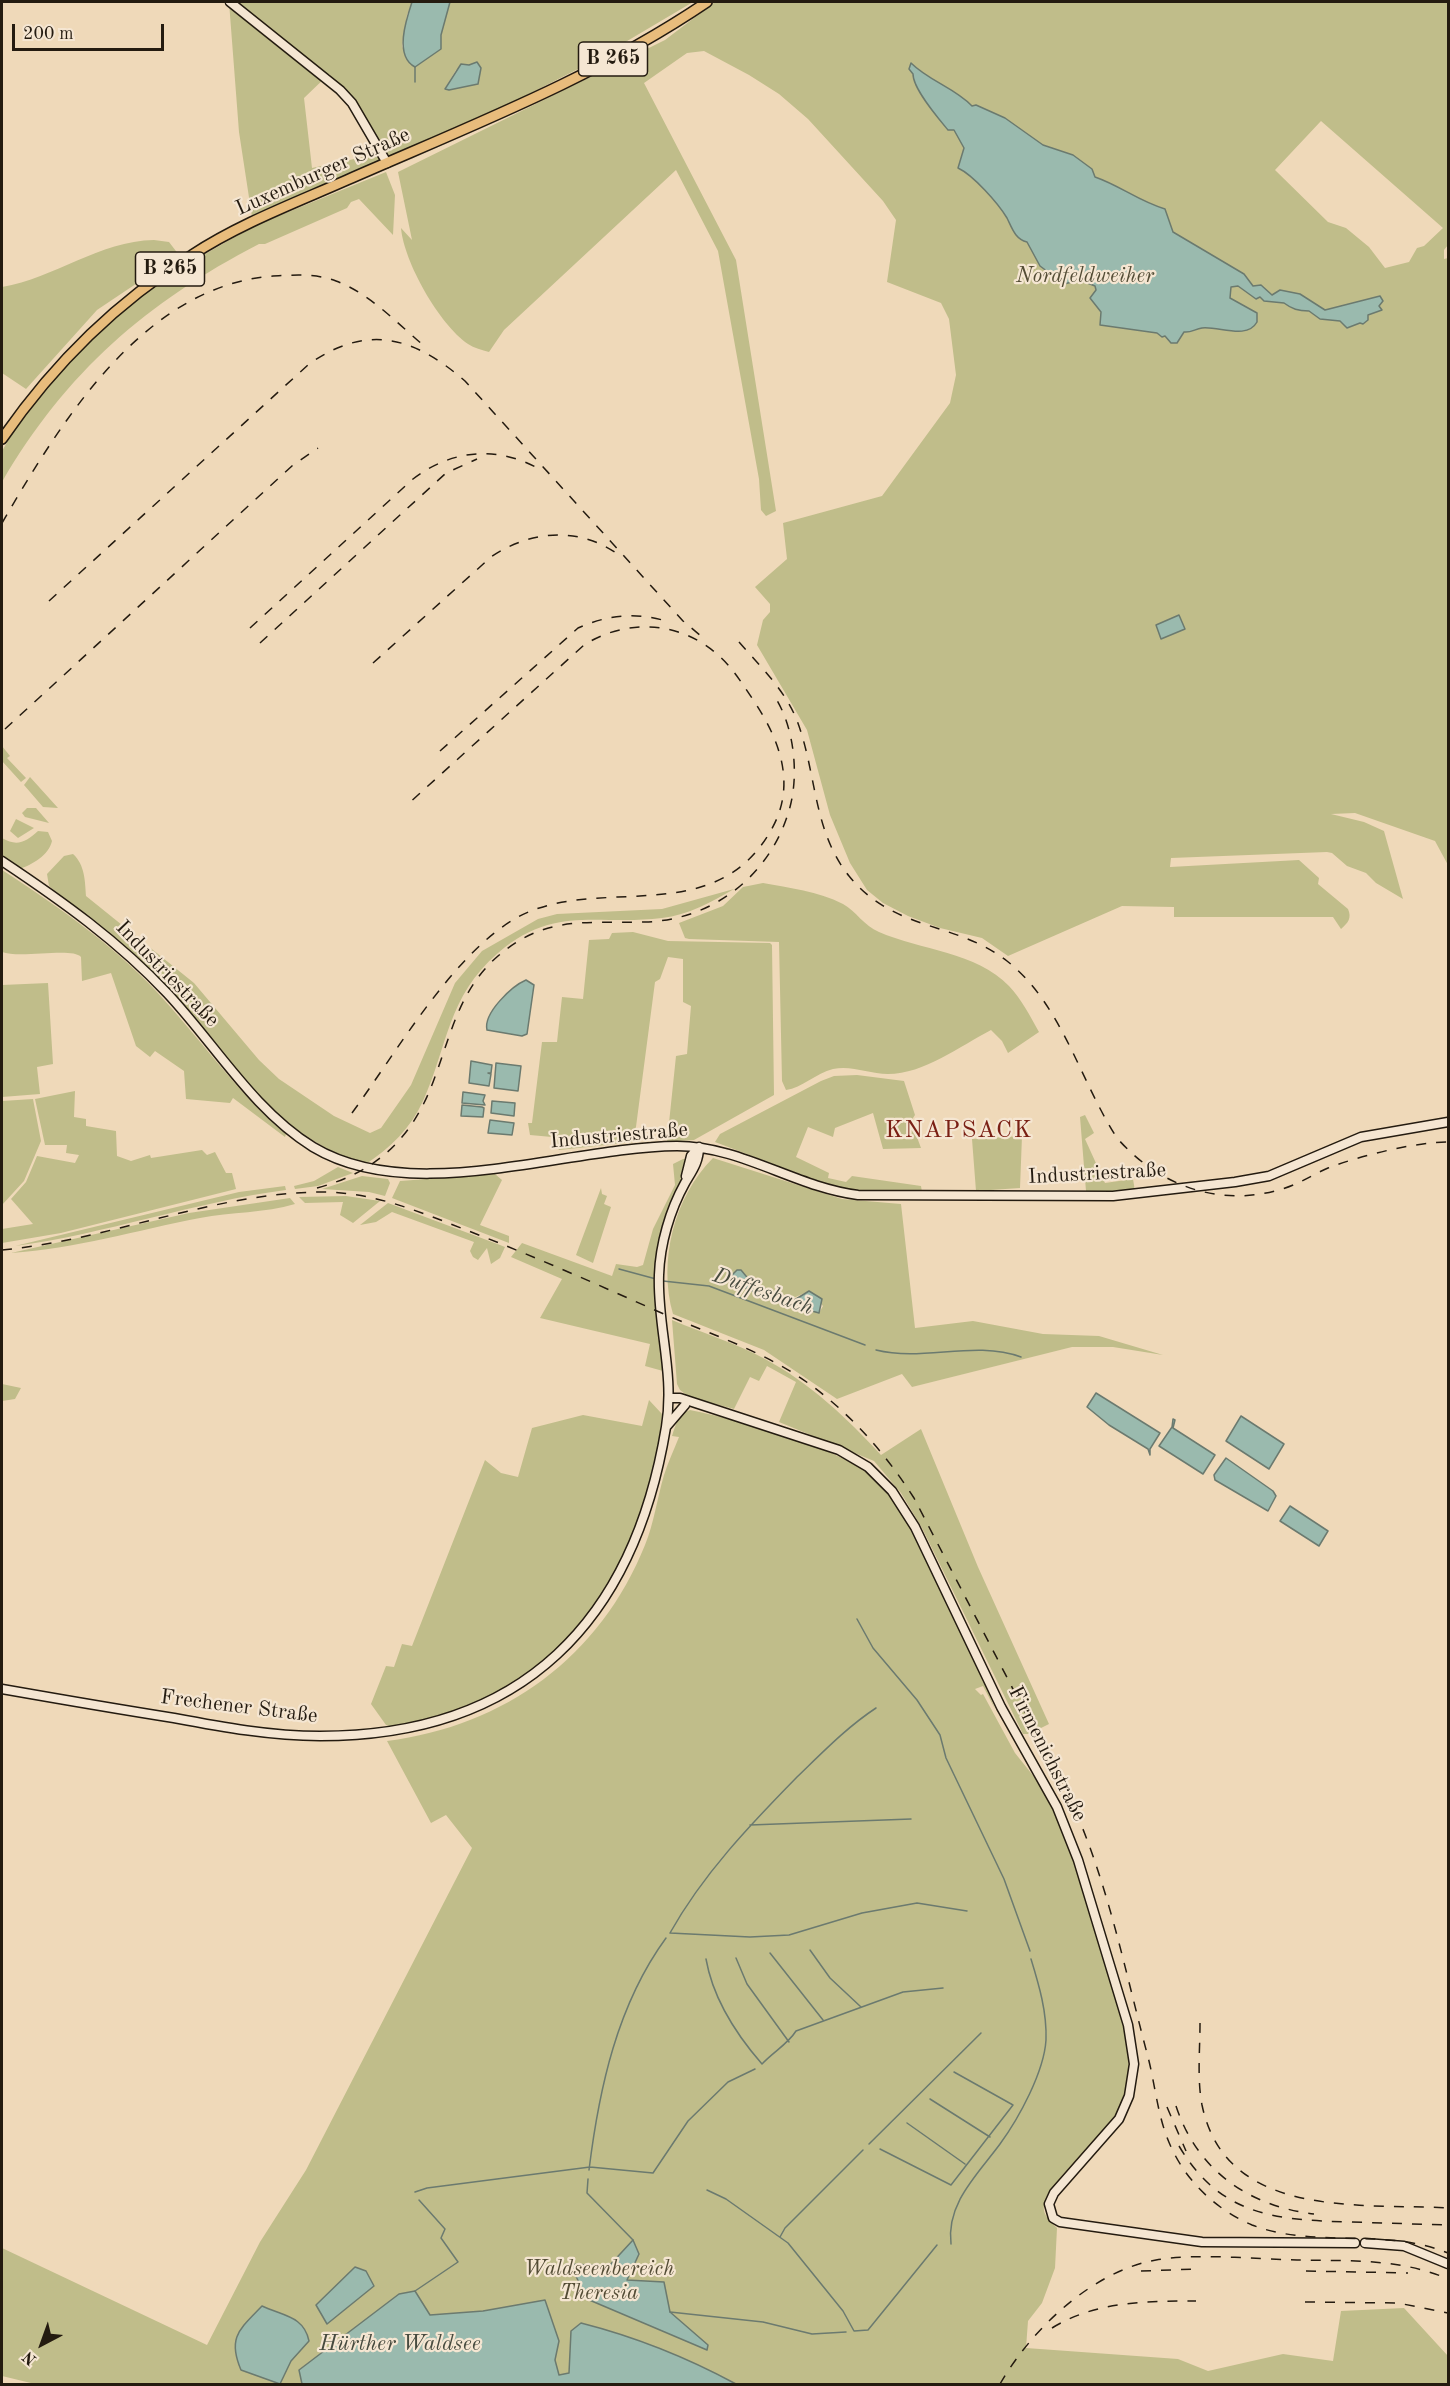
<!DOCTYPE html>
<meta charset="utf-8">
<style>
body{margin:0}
#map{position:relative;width:1450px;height:2386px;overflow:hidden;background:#efd9b9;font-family:"Old Standard TT",serif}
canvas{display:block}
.frame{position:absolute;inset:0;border:3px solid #241b10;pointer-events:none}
.north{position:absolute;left:12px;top:2314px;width:60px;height:60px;-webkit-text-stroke:4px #f5e6d2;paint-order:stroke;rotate:221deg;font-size:16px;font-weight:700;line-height:24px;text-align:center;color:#241b10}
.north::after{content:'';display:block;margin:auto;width:21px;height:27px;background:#241b10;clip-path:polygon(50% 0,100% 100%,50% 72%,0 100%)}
.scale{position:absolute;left:12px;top:24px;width:152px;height:27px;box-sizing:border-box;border:3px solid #241b10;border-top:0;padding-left:8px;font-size:18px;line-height:21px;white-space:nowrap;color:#241b10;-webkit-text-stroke:4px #f5e6d2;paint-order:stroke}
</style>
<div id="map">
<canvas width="1450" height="2386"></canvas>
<div class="frame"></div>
<div class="north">N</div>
<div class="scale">200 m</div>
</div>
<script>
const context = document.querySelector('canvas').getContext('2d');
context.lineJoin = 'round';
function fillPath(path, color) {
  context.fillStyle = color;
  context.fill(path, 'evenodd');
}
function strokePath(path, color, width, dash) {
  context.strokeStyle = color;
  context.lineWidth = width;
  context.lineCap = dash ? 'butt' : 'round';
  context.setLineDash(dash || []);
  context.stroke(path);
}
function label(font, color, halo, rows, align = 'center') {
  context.font = font + ' "Old Standard TT",serif';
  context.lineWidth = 4.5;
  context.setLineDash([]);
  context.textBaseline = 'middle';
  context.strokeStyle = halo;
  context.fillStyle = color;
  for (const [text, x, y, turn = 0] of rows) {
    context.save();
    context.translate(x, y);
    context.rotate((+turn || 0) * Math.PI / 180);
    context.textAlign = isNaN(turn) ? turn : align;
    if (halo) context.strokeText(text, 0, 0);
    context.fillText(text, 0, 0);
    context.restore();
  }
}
fillPath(new Path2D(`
 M229,2H412L407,15L402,46L407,60L418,64L441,49V35L450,2H693L590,63L517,100L252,217L239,132ZM477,62L481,68L478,84L445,88L456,70ZM329,74L348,94L387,152L312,168L304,98Z
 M715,2H1448V245L1444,250V259L1448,258V865L1435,841L1355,813L1331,814L1364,822L1384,831L1403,899L1376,883L1366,873L1347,866L1332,853L1327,852L1171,858L1170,867L1299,860L1319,878L1318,884L1348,909C1352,918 1348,923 1341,929L1333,917H1174V907L1122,906L1008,956L982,938L940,928L908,916L883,903L867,890L850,863L830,815L807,730L757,645L763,620L770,612V604L755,587L787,559L783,523L882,496L950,403L956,375L949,319L941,303L887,282L896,220L883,201L808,119L779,94L749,75L704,51L687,53L644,83L736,260L776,511L766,516L761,510L759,479L718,251L676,170L504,330L489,352C482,350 474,348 468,344C439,324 404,262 401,228L412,240L398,172L665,40ZM1321,121L1443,228L1424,246L1417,248L1409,262L1385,268L1369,247L1346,228L1328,222L1275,170Z
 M386,172L395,195L393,235L359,199L351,202L347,208L265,244H259C147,302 66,372 2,482V451L25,412L62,369L118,314L179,269L254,226Z
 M154,240L169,242L179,255L97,310L26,389L2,373V287C55,278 99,241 154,240Z
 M2,746L10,756L7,758L26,778L21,782L2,761Z
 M30,777L58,808L43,807L24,785Z
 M27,808H36L49,823L25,817L22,813Z
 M16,819L34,828L18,838L10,831Z
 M38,831L48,832L52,841C49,855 32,865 19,869L2,858V838C17,847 26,842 38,831Z
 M73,854C85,865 85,881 86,896L194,983L259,1060L279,1079L334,1116L370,1133L381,1128L411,1085L455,983L482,951L538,919L557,914L662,909L734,889C712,902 688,915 662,918C598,926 554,904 498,953C447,997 448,1046 423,1101C411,1128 390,1148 366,1164C267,1136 216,1038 148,968C118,936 81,915 49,886L47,874L64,856Z
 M2,870C56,905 111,943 156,991C200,1038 237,1093 286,1134L285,1137L233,1098L230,1103L186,1099L184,1071L155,1051L150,1057L136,1046L111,973L82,981L81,957C72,947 20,959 2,952Z
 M763,883C789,888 818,891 843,904C856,911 864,926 879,932C920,950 977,952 1009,986C1022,1000 1030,1016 1039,1032L1008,1053L1002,1041L991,1030C960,1046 924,1074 888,1074C869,1074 852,1065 833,1069C816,1073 802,1088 786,1090L782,1081L779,942L689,939L685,938L679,923L723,906L743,887Z
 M633,932L668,941L770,943L772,945L774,1095L694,1140L667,1142L676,1056L687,1054L691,1006L683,1002V959L668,957L660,979L655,982L634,1142L559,1150L552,1137L530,1135L528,1123H532L542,1042H557L562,997L583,999L589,940L609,939L612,933Z
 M48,983L53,1064L37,1067L40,1094L2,1097V985Z
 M857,1075L904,1081L915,1115L911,1121L921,1148L883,1149L873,1113L835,1128L833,1137L808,1127L796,1157L829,1173L828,1178L846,1182L852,1176L921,1186L922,1192H859L834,1187L715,1142L720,1134L821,1081L834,1076Z
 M75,1091L74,1117L86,1119V1126L116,1131L117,1156L131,1161L150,1155L151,1158L202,1150L207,1155L215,1152L226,1173H232L236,1189L61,1233L2,1243V1229L33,1224L11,1199L26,1182L37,1156L75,1163L79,1155L66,1153L67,1145H45L35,1099Z
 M33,1099L41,1141L24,1181L2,1205V1101Z
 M1085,1115L1094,1133L1085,1139L1105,1183L1133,1179L1135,1191H1086L1080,1117Z
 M1022,1136L1020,1188L976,1191L972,1139Z
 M713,1158L842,1199L901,1204L915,1328L973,1321L1043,1334L1099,1336L1163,1355L1113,1347H1072L912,1387L902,1374L837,1399L764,1350L673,1314C658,1261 674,1197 713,1158ZM741,1270C754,1286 770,1293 789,1300L809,1291L823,1306L819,1313L773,1300L732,1275Z
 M683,1159H686C681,1189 667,1214 659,1242C648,1282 659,1330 663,1371L645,1366L650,1344L540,1318L562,1279L511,1257L522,1243L612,1276L616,1264L637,1267L643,1265L653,1229L675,1185L673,1164Z
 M338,1167L353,1173L318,1186L295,1189L294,1186L314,1181Z
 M495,1174L502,1180L480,1225L509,1236V1243L392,1198L400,1181Z
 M362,1176L388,1179L390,1183L385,1196L369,1192L322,1189Z
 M285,1186L286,1190C194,1202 106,1234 15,1246L239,1192Z
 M601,1188L602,1194L607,1196L604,1204L611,1207L593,1263L576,1255Z
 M346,1196L380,1201L353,1223L340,1215L343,1202L305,1203L299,1197Z
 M290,1198L295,1204C265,1213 231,1212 200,1218C137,1230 75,1249 11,1253L189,1213Z
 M388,1203L500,1245L505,1247L500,1258L491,1264L487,1248L478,1260L473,1257L470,1251L474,1242L392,1212L376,1222L360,1225Z
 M672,1320C702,1333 736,1343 765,1359C810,1383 847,1418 881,1455L921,1429L978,1567L1049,1724L1029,1734H1023L922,1528L901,1493L874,1461L779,1422L796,1382L767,1366L759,1381L750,1377L734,1409L689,1397L680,1390L677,1384Z
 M2,1384L21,1388L15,1399L2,1401Z
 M649,1400L662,1414C654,1505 615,1605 542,1663C517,1683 489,1698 459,1711C439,1719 414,1722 393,1727L386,1725L371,1704L386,1666L394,1667L402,1644L412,1646L485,1460L501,1473L518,1477L532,1428L583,1415L642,1426Z
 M690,1410C739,1420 835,1446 873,1477C912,1510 930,1569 951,1614C966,1645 983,1676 995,1709L983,1686L975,1689L981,1695L983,1694L1015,1753L1043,1788L1053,1808L1070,1850L1127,2036C1130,2063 1131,2087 1118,2112C1103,2139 1048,2181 1044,2205C1042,2215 1051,2222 1057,2228L1055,2268L1042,2303L1028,2321L1026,2348L1178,2359L1208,2371L1283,2354L1333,2361L1341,2311L1404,2308L1448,2356V2384H35L2,2376V2248L207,2345L260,2242L306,2170L472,1848L446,1815L431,1823L387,1741C505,1726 600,1657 645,1545C654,1523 657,1499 664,1475C668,1462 674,1450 679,1437L672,1436C676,1424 678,1414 690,1410Z`), '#c0bd8a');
const water = new Path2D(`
 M412,2H450L441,35V49L415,67C394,56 406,20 412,2Z
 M477,62L481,68L478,84L449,90L445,89L461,64L469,65Z
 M911,63C929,81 955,88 972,106L976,105L1005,118L1043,145L1073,155L1092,169L1095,177C1121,186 1138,201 1165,209L1173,232L1244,274L1253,286L1261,285L1272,295L1280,290L1300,294L1325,310L1380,296L1383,301L1379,306L1382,310L1368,315V320L1363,324L1360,323L1347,328L1340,321L1320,319L1309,311C1298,311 1292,309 1284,303L1264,301L1260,297L1256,299L1238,286L1231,287L1230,298L1257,313V322C1247,340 1219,326 1202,328C1195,329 1191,333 1184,332L1177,343H1171L1165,336L1162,337L1157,333L1100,325L1101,312L1090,298L1096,290L1095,286L1080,280L1064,284L1040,266L1027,242C1015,239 1012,228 1007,218C998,203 973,175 958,168L964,148L954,130H948C938,118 913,89 913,74L909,69Z
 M1179,615L1185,629L1161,639L1156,625Z
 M526,980L534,985L527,1034L522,1036L487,1030C483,1013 512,986 526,980Z
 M471,1061L492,1065L491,1073H488L491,1074L489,1086L469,1083Z
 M496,1063L521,1066L518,1091L494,1088Z
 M463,1092L485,1095L483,1101L485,1105L462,1103Z
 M492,1101L515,1103L514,1116L491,1113Z
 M462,1105L482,1107L484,1108L483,1117L461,1116Z
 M490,1120L514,1123L512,1135L488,1133Z
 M737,1270H741L751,1282L789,1300L796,1299L809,1291L822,1299L819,1313L773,1300L736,1284L732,1275Z
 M1096,1393L1160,1433L1150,1449V1455L1148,1449L1109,1425L1087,1407Z
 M1241,1416L1284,1444L1269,1469L1226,1441Z
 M1173,1419L1175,1420L1173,1428L1215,1455L1203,1474L1159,1446L1172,1427Z
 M1226,1458L1273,1491L1276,1496L1268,1511L1215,1480L1214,1475Z
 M1290,1506L1328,1531L1319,1546L1280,1521Z
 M633,2240L639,2254L627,2280L664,2282L670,2312L708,2345L707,2350L587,2299L570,2264L609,2266Z
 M355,2267L366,2271L374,2286L327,2324L316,2305Z
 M415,2291L430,2315L483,2311L545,2300L559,2341L555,2360L559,2375L569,2373L571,2331L581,2323C636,2337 686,2357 736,2384H302L299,2370L399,2294Z
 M262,2306C283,2316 304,2316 309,2341L291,2361L280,2384L241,2370C227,2337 240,2329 262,2306Z`);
fillPath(water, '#9abaae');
strokePath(water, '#6b7a6f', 1.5);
strokePath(new Path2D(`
 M415,82V67
 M619,1269L656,1279
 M663,1281L709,1286L865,1345
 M876,1350C924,1362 974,1340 1021,1357
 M857,1619L873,1648L917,1700L940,1735L946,1758L1004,1879L1030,1951
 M876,1708C847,1727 822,1753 797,1777C750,1825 703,1874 670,1933L750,1937L789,1935L862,1913L917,1903L967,1911
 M750,1825L911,1819
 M810,1950L830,1978L861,2007
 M770,1953L823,2020
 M736,1958L747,1984L789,2042
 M706,1959C713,1999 735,2033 762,2064C773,2052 788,2044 796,2031L903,1992L943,1988
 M930,2099L990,2137
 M907,2123L965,2164
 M869,2144L981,2033
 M880,2149L951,2185L1013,2105L954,2072
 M589,2170C599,2089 617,2005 666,1938
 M588,2179L587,2193L633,2240
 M707,2190L726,2199L788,2243L843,2311L854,2331L868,2330L937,2245
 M415,2192L427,2188L590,2167L653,2173L688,2121L728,2082L755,2069
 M780,2237L785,2228L863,2150
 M951,2244C946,2203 978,2174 1000,2144C1019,2118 1044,2072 1046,2040C1047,2012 1039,1985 1031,1959
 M415,2291L458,2262L441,2238L445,2229L419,2200
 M670,2312L763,2322L812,2334L846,2332`), '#6b7a6f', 1.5);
const secondary = new Path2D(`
 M230,2L340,90L352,103L387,163
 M2,861C62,901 118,941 167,993C215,1044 253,1110 313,1147C413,1207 566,1147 677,1146C741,1146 795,1187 858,1195L1113,1196L1235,1182L1269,1176L1361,1137L1448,1122
 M686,1176L691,1156L699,1147
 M669,1398H680L839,1450L868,1467L892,1491L915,1527L1001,1707L1057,1807L1078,1860L1128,2025L1134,2064L1129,2096L1119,2119L1054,2193L1049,2204L1053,2218L1060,2222L1202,2242L1355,2243
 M667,1426L685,1405
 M2,1689C59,1699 117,1709 174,1718C222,1727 271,1736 320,1736C523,1736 634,1621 666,1427C675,1373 657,1326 659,1275C660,1244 670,1210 685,1183C692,1171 699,1162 699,1147
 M1365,2243L1404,2246L1448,2264`);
const primary = new Path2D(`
 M2,439C53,365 115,303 192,255C239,224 295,203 347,180C470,126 595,78 707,2`);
strokePath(secondary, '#241b10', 11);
strokePath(primary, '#241b10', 12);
strokePath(secondary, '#f5e6d2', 8);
strokePath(primary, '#e8bc7c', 9);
strokePath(new Path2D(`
 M2,523C61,422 143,286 273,276C294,275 315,273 336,281C369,293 397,323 423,345
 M49,601L309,364C368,323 414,337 465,381L683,621L701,636
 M250,628L413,479C452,449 499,445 543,471
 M739,642C760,666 783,688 796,718C817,771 812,830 849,876C894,932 956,921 1007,961C1062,1004 1080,1081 1117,1138C1159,1186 1220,1208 1282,1189C1299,1184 1312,1175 1328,1168C1359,1156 1415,1142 1448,1142
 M260,643L446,473L477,459
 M373,663L491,557C529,531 577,526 616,553
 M5,729L293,465L318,448
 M440,751L578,628C607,615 636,612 666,621
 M352,1113C396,1053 454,952 518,917C598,874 713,930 770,832C797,787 781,742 754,701C743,685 733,668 718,655C680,621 627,618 584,645L408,804
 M317,1188C380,1171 415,1135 436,1074C452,1030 461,988 498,956C547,914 588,924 645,922C714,920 772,874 790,807C799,773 794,727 775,697
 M2,1250C111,1240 214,1192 325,1192C376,1193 420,1212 466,1230C531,1255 594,1283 657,1311C709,1334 762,1350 808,1383C851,1414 885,1453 914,1498L1071,1801C1108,1882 1125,1971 1148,2057C1156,2088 1158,2123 1174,2153C1190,2185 1219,2211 1252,2225C1315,2249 1384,2227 1448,2253
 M1200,2023C1200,2050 1197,2079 1202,2105C1226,2220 1360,2203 1448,2208
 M1176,2106C1197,2170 1248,2206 1314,2214
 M1167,2107L1186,2151
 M1179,2146C1221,2217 1277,2220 1351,2222C1384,2223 1416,2224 1448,2225
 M1141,2271L1196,2269
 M1306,2271L1408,2273
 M1305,2302L1398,2303L1448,2313
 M1052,2328C1096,2301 1146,2301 1196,2301
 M1000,2384C1031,2330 1092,2271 1156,2260C1199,2253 1252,2259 1297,2260C1348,2261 1400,2258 1448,2279`), '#241b10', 1.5, [10, 10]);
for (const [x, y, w] of [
 [613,59,69],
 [170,269,69]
]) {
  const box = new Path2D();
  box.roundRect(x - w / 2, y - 17, w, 34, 4.5);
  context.fillStyle = '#f5e6d2';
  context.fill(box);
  strokePath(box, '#241b10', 1.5);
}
label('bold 20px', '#241b10', null, [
 ["B 265",613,59],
 ["B 265",170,269]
]);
label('21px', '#241b10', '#f5e6d2', [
 ["Luxemburger Straße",323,172,-24],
 ["Industriestraße",167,974,46],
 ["Industriestraße",619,1136,-5],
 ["Industriestraße",1097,1174,-3],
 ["Frechener Straße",239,1707,7],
 ["Firmenichstraße",1047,1754,63]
]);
label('italic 21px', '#534c35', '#f5e6d2', [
 ["Nordfeldweiher",1085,276],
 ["Waldseenbereich",599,2269],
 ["Theresia",599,2293]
]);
label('italic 22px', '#474b3f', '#f5e6d2', [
 ["Duffesbach",763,1292,19],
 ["Hürther Waldsee",400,2344]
]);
context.letterSpacing = '1.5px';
label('24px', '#7a1f14', '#f5e6d2', [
 ["KNAPSACK",959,1131]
]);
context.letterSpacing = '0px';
</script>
